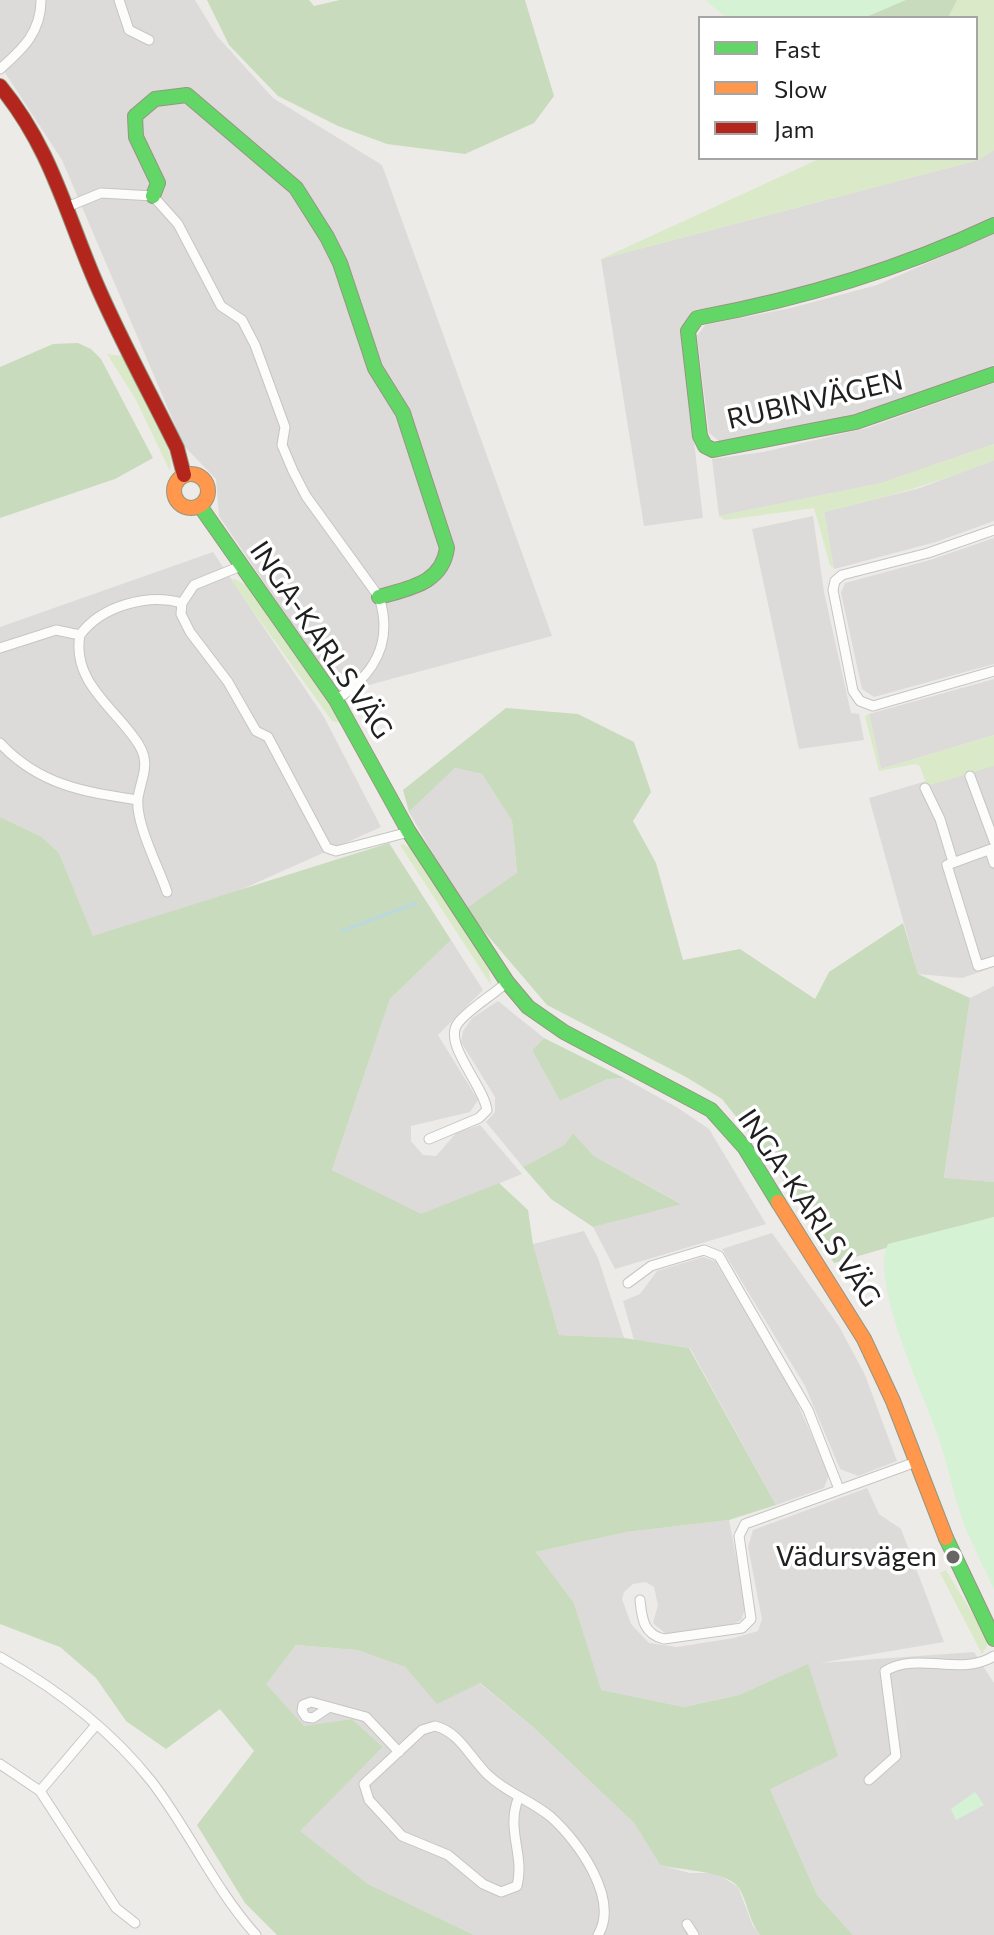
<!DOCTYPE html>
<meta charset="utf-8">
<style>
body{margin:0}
#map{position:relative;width:994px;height:1935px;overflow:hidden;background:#edebe7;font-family:Commissioner,sans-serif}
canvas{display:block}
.legend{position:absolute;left:698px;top:16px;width:280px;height:144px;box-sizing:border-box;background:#fff;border:2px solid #a5a5a5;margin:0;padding:10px 14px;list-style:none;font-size:24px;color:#1f1f1f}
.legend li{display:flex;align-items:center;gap:16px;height:40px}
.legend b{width:40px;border:2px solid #a5a5a5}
</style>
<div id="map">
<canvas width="994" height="1935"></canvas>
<ul class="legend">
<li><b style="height:10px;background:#63d668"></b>Fast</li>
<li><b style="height:10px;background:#ff974d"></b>Slow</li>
<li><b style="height:10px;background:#b3261e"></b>Jam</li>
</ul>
</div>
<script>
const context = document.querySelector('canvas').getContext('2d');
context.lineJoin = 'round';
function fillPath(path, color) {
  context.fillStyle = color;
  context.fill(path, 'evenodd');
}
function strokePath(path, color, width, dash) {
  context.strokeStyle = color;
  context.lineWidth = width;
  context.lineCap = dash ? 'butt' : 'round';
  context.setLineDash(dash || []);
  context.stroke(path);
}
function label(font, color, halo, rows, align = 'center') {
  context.font = font + ' Commissioner,sans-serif';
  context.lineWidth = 7;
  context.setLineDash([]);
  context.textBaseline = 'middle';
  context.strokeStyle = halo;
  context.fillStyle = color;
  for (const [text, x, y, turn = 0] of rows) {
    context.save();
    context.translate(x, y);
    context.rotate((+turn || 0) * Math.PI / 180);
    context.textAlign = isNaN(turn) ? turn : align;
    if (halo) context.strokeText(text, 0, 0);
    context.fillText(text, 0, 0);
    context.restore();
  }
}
fillPath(new Path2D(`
 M0,0H195L217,36L273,98L382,165L552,636L339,693L219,516L216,479L184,446L62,160L0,65Z
 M994,150V217L906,257L855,276L739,304L694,310L681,332L703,518L644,526L601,259L978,160Z
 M994,234V365L908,399L815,425L720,442L709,433L697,336L705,325L791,308L877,285Z
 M994,383V444L882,483L719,516L712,459L763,452L867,428Z
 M994,460V521L936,542L834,569L824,512L920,488Z
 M813,516L824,592L851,713L859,714L864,740L799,749L752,529Z
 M994,538V664L874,697L862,689L841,593L845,583L930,560Z
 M213,552L324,717L381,827L238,891L93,937L59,853L42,837L0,817V627Z
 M994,679V735L881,769L869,714Z
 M994,761V967L962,978L918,974L869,798Z
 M455,768L482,774L512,821L517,874L465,909L409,812Z
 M451,940L483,990L438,1035L478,1100L470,1112L411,1126V1141L423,1155L436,1156L457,1132L480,1125L522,1174L421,1215L332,1170L390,999Z
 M994,986V1182L944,1179L970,998Z
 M498,1001L544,1038L532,1050L560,1101L608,1079L624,1078L678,1108L709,1129L766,1224L615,1269L593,1227L680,1203L594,1156L573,1133L564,1145L523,1167L486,1122L495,1112V1097L461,1042L463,1031L472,1018Z
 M584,1231L598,1258L624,1338L559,1335L533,1244Z
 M772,1233L839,1326L865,1375L897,1461L858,1476L840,1469L805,1386L722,1249Z
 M703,1257L715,1261L789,1384L829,1475L824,1488L776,1505L690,1348L634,1340L623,1301L640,1294L657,1271Z
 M867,1488L879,1514L901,1529L944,1642L820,1663L974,1652L994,1683V1935H853L817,1895L770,1789L808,1665L739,1695L684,1707L600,1690L574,1603L536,1552L627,1532L729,1520L746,1607L741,1620L730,1626L666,1634L653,1623L658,1605L654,1587L646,1582L633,1584L624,1592L622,1599L631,1624L649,1643L677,1647L734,1638L758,1631L762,1619L748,1547L753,1530Z
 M296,1645L357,1650L405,1667L437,1703L479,1683L533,1727L634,1823L660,1865L690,1873H716L738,1887L753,1926L760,1935H474L368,1884L299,1831L383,1747L352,1719L304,1727L265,1684Z`), '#dcdbd9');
fillPath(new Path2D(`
 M957,0H994V150L978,160L601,259L821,158H976V18H948Z
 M107,354L123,356C136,381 177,446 170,471L135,398Z
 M994,444V460C939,483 882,498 824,512L834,569L830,565L814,508L725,520L719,516L881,483Z
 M235,579L247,586L342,723L332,721L231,580Z
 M869,714L881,769L994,735V766L927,786L920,766L915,764L879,771L865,716Z
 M403,844L413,850L489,970L491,985L400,845Z
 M946,1570L986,1636L987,1646L982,1654L940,1573Z`), '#dae9c7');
fillPath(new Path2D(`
 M207,0H309L314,6L340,0H525L554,96L534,123L465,154L387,144L338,126L278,96L229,45Z
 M711,0H957L948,18H734Z
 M78,343L91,349L101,359L153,458L115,479L0,518V367L53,344Z
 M506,708L578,714L634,742L651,792L633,821L656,863L683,960L740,949L815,999L829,972L903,923L918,974L970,998L944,1178L994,1182V1217L834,1263L770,1159L722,1099L686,1077L547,1005L465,909L517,873L512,821L482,774L455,768L409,812L403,790Z
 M0,817L42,837L59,853L93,936L389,843L451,940L390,999L332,1170L421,1214L499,1183L528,1210L533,1244L559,1335L624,1338L689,1348L776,1505L729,1520L627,1532L536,1552L574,1603L601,1690L684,1707L739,1695L808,1664L838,1756L770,1789L817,1895L853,1935H760C749,1921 748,1903 739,1888C726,1870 682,1871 660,1865L634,1823L533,1727L480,1683L437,1704L405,1667L357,1650L296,1645L266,1684L304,1726L352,1719L383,1747L300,1831L368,1884L474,1935H277L245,1903L197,1825L254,1751L220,1709L166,1749L126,1721L96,1678L60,1647L0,1624Z
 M544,1038L624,1078L608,1079L560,1101L532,1050Z
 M573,1133L594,1156L681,1204L593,1227L551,1199L523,1167L564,1145Z`), '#c8dbbd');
fillPath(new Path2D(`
 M705,0H906L864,18H727Z
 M994,1217V1590C984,1567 972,1545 963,1522C953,1493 947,1462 937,1433C923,1394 869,1279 888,1244Z
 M975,1792L984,1805L956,1820L951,1809Z`), '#d6f2d5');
fillPath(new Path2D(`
 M899,1678L908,1738L900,1739L890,1680Z`), '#dddcdb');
strokePath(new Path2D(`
 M342,931L416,903`), '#bbd8df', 3);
const street = new Path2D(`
 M119,0L129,30L149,40
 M0,69C23,49 41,32 41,0
 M67,207L101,193L153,196L178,224L221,306L242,320L255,345L285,427L282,445L293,471L306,496L379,597C394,643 374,675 336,700
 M994,530L928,553L842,575L835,581L833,590L853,691L860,701L873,706L994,671
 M182,603L181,614L190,632L228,682L256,731L268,737L327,848L336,851L409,832
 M0,648L56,630L80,635
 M0,743C39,785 84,792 138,800
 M970,776L994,841
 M925,788L940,819L953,862
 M994,848L947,865L978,966L994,961
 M990,851L994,863
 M167,892C159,868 135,823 138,798C141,778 151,765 139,745C118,710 71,683 80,635C101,606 148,593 182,603L194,585L241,566
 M429,1139L479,1118L487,1110C483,1084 442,1043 458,1023C470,1008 492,996 507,982
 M628,1283L651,1266L704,1250L719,1256L808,1410L839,1489
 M640,1600C642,1618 643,1634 664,1639L742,1628L751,1619L739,1536L745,1524L916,1462
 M0,1657C57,1689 111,1730 152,1782C190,1832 214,1888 256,1935
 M328,1708L313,1718L306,1717L302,1711L303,1705L311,1702L366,1717L399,1752
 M0,1764L40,1791L116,1908L135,1923
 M869,1780L896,1756L885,1671C918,1651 961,1677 994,1656
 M40,1791L96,1725
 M518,1799C506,1831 525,1855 517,1886L501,1892L483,1884L448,1855L402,1836L369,1800L364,1784L422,1730L435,1726C460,1732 470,1758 488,1775C507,1793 532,1801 551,1817C578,1841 620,1899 598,1935
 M687,1924L694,1935`);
const fast = new Path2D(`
 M153,196L158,183L136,137L135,116L155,99L187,95L296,188L327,237L340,263L375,368L403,413L447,548C442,584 409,588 379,597
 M994,225C898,270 801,299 697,318L688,331L700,436L705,446L713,450L856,422L994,374
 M200,506L336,700L409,832L507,982L528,1007L564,1032L711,1110L745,1148L778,1202
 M946,1538L994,1639`);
const slow = new Path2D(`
 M174 491a17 17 0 1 1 34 0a17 17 0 1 1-34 0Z
 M778,1202L864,1339L893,1401L946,1538`);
const jam = new Path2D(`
 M0,86C51,148 65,211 96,283C120,339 150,393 177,448L184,475`);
strokePath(street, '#c6c5c3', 11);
strokePath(fast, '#95967f', 16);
strokePath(slow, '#95967f', 16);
strokePath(jam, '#95967f', 16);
strokePath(street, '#fcfcfb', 9);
strokePath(fast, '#63d668', 14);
strokePath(slow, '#ff974d', 14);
strokePath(jam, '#b3261e', 14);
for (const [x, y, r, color] of [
 [953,1557,8,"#676665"]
]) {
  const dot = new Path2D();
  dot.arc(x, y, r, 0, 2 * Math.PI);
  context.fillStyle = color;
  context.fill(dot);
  strokePath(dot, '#fff', 3);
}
label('28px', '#1f1f1f', '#fff', [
 ["RUBINVÄGEN",815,400,-13],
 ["INGA-KARLS VÄG",321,640,56],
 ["INGA-KARLS VÄG",809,1208,56]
]);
label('28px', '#1f1f1f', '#fff', [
 ["Vädursvägen",937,1557]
], 'right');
</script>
